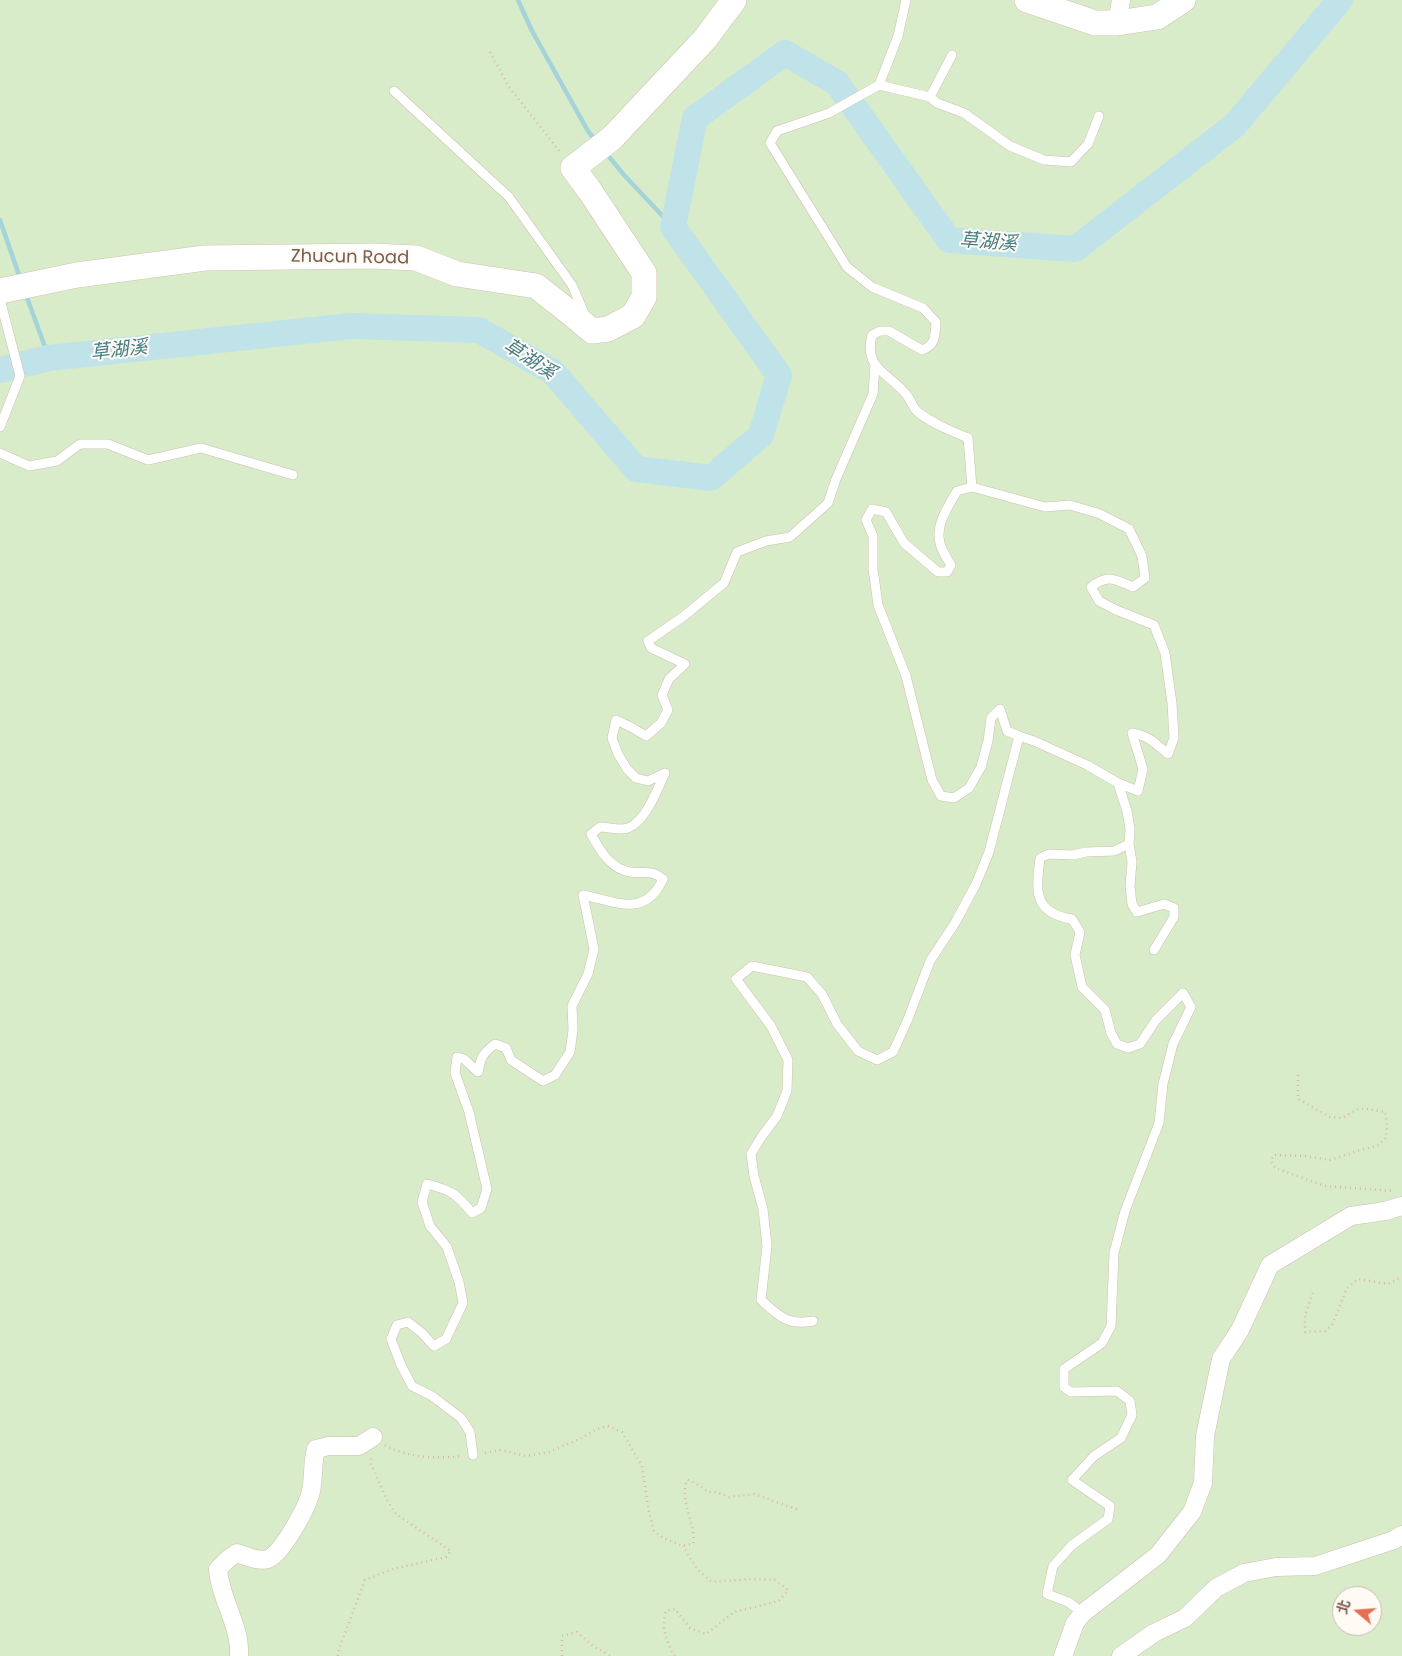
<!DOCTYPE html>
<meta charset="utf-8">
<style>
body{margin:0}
#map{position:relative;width:1402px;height:1656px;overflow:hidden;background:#fdf6ec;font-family:Poppins,"Noto Sans TC",sans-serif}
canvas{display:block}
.north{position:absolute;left:1332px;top:1586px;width:50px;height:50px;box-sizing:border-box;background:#fffaf3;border:1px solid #cabbb1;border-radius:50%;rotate:288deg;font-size:14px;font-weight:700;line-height:20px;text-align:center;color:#7a5c4d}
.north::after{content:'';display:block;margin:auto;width:18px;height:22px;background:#e76f51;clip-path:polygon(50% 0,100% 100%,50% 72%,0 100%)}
</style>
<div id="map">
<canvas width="1402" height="1656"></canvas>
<div class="north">北</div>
</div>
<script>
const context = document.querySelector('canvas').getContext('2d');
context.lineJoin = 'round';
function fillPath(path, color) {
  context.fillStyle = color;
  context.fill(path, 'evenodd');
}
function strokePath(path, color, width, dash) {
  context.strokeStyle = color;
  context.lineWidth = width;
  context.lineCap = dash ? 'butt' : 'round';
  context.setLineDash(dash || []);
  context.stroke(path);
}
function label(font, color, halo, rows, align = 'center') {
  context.font = font + ' Poppins,"Noto Sans TC",sans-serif';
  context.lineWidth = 4;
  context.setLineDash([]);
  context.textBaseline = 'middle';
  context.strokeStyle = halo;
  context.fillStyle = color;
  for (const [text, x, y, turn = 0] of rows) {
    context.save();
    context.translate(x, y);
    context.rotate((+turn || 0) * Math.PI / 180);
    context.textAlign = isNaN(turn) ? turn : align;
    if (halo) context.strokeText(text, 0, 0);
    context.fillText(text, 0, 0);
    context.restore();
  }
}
fillPath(new Path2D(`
 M0,0H1402V1656H0ZM1342,1596H1372V1626H1342Z`), '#d8ecc9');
strokePath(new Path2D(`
 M518,0L532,31L588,131L596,141
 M606,153L624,175L673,227
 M0,220L20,278
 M25,292L49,358`), '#a5d3da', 4.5);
strokePath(new Path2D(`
 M0,370L49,358L351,326L479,330L553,372L636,469L711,478L761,435L779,375L673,227L695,118L785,53L837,83L949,240L1075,249L1235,125L1340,0`), '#bfe3e8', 26);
const lane = new Path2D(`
 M879,85L930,97L937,103L964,113L1010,146L1044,160L1071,162L1088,144L1099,116
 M394,91L509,197L572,285L585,315
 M930,97L952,55
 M0,299L20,376L0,427
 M0,453L29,466L57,461L80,444H108L148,460L201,448L293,475
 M972,487L957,491C948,507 935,525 940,543C941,550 947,558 951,565L947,572H938L904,543L886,512L872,509L866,520L873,536V569L878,605L906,676L932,780L941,796L954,798L969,788L981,767L988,741L991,718L1000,709L1007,731L1019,736
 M1118,783L1127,811L1130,829L1129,844L1132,862L1130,886L1132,904L1137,912L1164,904L1174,908V917L1154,950
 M813,1321C788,1326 779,1316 761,1300L767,1246L763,1209L754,1176L751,1154L762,1136L777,1116L787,1091L788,1060L771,1026L736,979L752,966L807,977L822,994L837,1024L858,1051L877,1060L893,1052L908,1019L930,961L955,923L976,884L989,852L1019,736L1034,741L1087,765L1118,783L1138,791L1143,769L1132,733C1148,735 1156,744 1168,754L1174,738L1172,703L1165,653L1154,625L1116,610L1099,601L1091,587C1108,574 1114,579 1133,587L1145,578L1142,556L1129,529L1100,514L1070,505L1045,507L972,487L968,438C951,431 934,424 919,413C913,409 911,400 906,394C889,373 863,369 872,335L880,331H889L922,350C936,345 935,335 936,322L923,308L872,287L847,267L770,143L777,131L829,113L879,85L898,36L906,0
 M473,1455L470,1432L461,1418L432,1396L412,1386L401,1365L391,1339L397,1325L408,1322L422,1333L434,1346L446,1339L463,1303L459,1282L447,1247L430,1226L422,1202L427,1184C451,1190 457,1194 472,1213L481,1208L487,1189L469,1112L455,1073L457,1057L464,1059L478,1072C481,1057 482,1054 495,1044L506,1048L511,1060L543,1081L555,1075L570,1052L573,1030L572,1006L588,974L594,949L583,895C617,902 645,918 663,879C651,869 644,874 630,872C610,869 600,850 591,834L600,827C608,827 620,831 628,828C646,821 657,790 665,773L648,781L636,778L627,769L618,754L612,738L616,720L631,727L646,736L661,723L668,710L662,695L669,679L685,664L651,648L648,641L684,616L724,583L737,552L766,541L790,537L828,503L836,479L873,394L875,366
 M1083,1613L1068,1602L1047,1594L1053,1566L1072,1545L1108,1519L1110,1506L1072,1480L1094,1456L1121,1438L1132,1415L1130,1401L1117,1391L1071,1392L1064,1387V1369L1102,1343L1111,1326L1114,1253L1125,1211L1159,1123L1163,1084L1173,1044L1191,1007L1183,993L1156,1020L1140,1044L1128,1048L1117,1044L1111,1033L1105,1010L1082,987L1075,955L1080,932L1072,919C1033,913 1036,891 1040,858L1049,854L1073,855L1086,852L1114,851L1129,844`);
const street = new Path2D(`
 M1117,23L1121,0
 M239,1656C241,1626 220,1599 218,1569L228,1559L237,1553C246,1556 259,1562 268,1559C282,1554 308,1506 311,1491C314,1477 312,1463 316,1449L329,1446H359L373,1437
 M1063,1656L1075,1623L1083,1613L1158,1555L1192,1512L1203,1483L1205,1436L1221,1359L1240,1330L1270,1265L1351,1216L1385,1211L1402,1206
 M1121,1656L1154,1633L1185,1618L1216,1588L1244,1573L1276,1567L1315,1566L1394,1540L1402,1535`);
const secondary = new Path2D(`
 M1027,0L1095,23H1117L1157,17L1183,0
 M0,291L77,275L205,258L373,256L416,258L457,274L536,286L573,315L592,331L608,329L633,316L644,297V273L590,191L573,168L612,138L705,39L734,0`);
strokePath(lane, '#d1beb0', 10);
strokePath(street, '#d1beb0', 19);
strokePath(secondary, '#d6c0b0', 26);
strokePath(new Path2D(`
 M490,52L509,87L561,153
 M1298,1075V1099L1330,1117L1342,1118L1358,1109H1368L1385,1112L1387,1123L1386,1138L1377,1146L1360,1150L1330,1160L1305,1156L1274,1155L1271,1161L1275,1168L1325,1186L1393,1191
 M1313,1293L1305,1315V1332L1325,1331L1332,1325L1347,1288L1358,1279L1388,1284L1402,1277
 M385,1445C407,1458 437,1459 462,1456
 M485,1453L500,1450L526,1456L549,1452L580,1439L597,1429L608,1426L622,1432L642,1466L649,1512L654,1531L663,1538L683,1546L693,1544C697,1525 679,1503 687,1480L693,1482L709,1492H717L729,1497L754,1494L799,1510
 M338,1656V1652L365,1580L393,1569L446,1557L451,1551L396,1514L387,1500L371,1464V1458
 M562,1656V1636L577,1632L593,1646L611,1656
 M675,1656C666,1642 661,1627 666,1611L675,1609L690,1628L706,1634L734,1612L779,1601L788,1590L775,1580L751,1579L712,1582L697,1569L683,1546`), '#d9b8a5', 2.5, [1, 4]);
strokePath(lane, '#fff', 9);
strokePath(street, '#fff', 18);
strokePath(secondary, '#fff', 25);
label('18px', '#7a5c4d', '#fffaf3', [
 ["Zhucun Road",350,258,1]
]);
label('italic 19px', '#437c86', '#fffaf3', [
 ["草湖溪",988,243,4],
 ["草湖溪",119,351,-6],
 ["草湖溪",529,360,33]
]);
</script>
